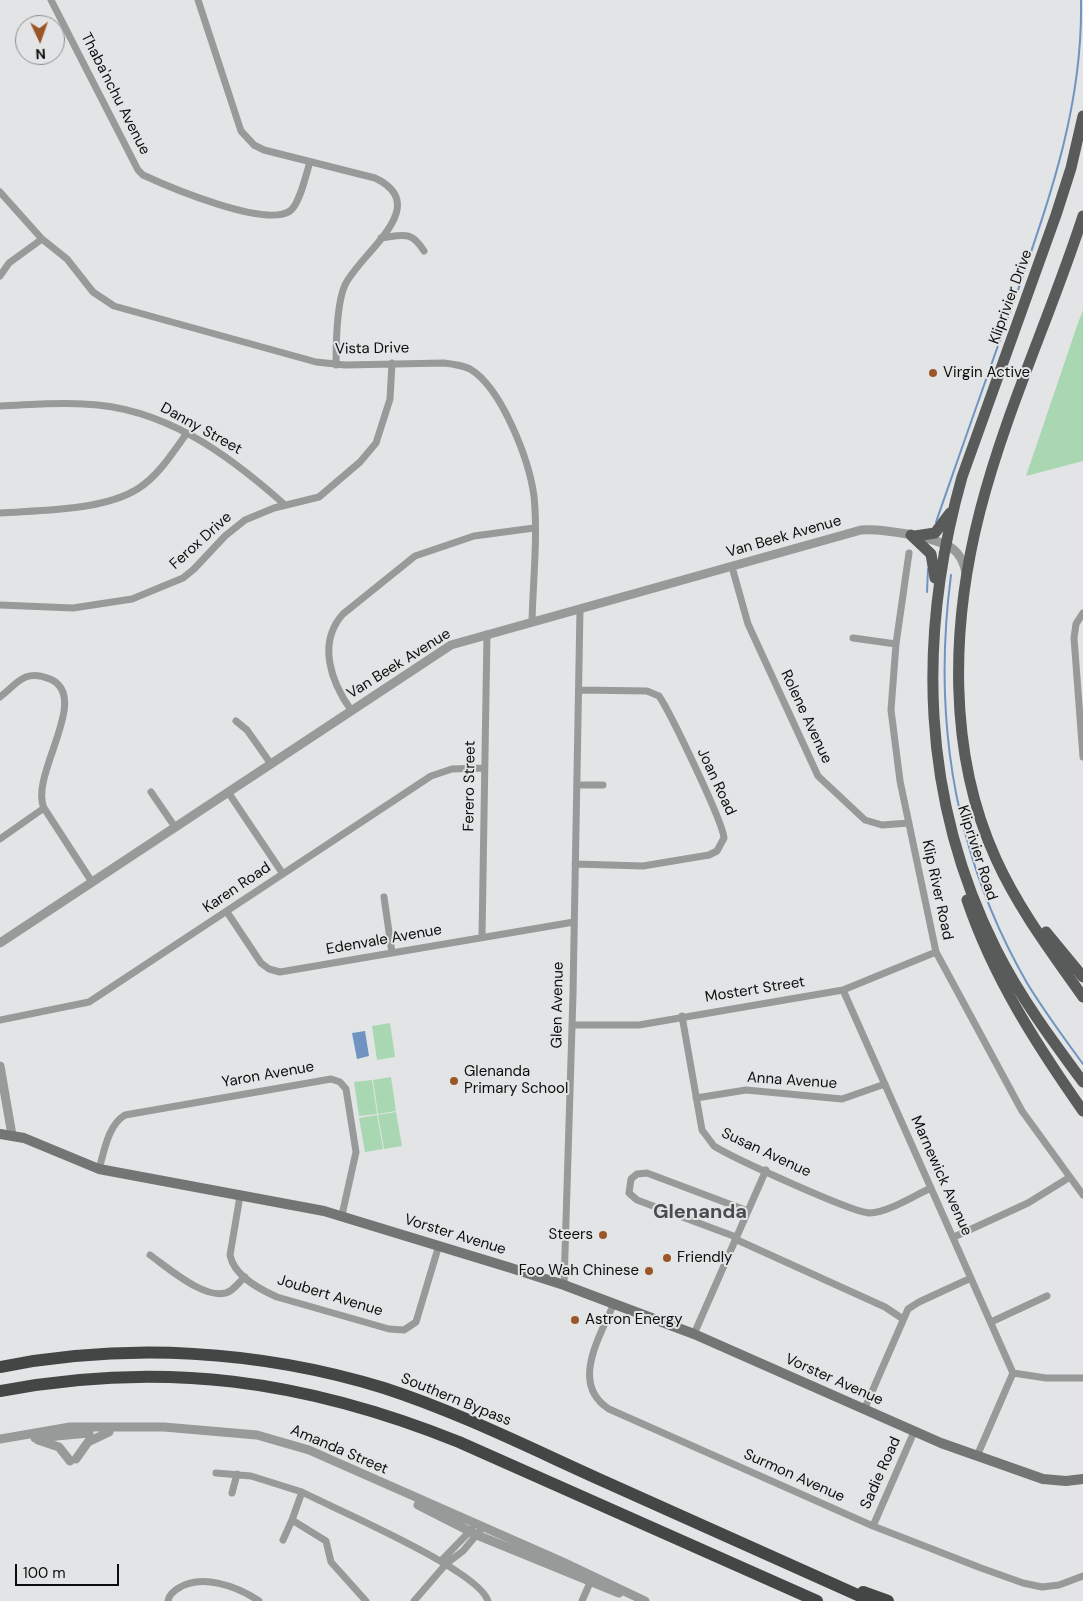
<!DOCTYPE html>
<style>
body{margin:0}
#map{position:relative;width:1083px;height:1601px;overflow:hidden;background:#e2e4e5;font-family:"DM Sans",sans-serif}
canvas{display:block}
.north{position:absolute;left:15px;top:15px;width:50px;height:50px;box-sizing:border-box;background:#e2e4e5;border:1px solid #8c8e8f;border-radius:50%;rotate:177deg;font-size:14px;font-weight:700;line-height:20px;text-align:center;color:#0c0d0d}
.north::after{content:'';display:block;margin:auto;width:18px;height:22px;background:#9a5627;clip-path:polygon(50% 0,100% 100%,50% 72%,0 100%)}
.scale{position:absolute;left:15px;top:1564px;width:104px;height:22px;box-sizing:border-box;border:2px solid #0c0d0d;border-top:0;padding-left:6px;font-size:15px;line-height:18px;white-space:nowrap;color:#0c0d0d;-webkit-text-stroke:4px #e2e4e5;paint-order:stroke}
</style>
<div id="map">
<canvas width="1083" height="1601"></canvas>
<div class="north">N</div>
<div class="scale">100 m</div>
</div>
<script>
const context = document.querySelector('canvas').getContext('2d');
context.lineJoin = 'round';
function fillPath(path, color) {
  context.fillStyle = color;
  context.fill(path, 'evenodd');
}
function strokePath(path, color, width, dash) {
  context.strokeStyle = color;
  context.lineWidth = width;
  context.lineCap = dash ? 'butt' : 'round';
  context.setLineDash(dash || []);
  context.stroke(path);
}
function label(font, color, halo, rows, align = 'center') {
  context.font = font + ' "DM Sans",sans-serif';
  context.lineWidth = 4;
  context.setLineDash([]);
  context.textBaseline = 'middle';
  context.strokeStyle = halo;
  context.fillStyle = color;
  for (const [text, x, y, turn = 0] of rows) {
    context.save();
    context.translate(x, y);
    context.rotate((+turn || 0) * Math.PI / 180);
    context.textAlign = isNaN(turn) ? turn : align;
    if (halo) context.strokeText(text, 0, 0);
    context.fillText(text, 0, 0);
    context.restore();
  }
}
fillPath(new Path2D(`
 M1083,310V461L1026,476L1078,323Z
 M390,1023L395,1057L377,1060L372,1026Z
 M391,1077L396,1111L378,1114L373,1080Z
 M372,1080L377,1114L359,1116L354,1082Z
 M396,1112L402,1146L384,1149L378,1115Z
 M377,1115L383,1149L365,1152L359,1118Z`), '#a9d7b2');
fillPath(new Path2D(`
 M365,1031L369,1056L357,1059L352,1033Z`), '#6f94c2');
strokePath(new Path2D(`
 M1015,275L1022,274
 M936,522C963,445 990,367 1018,290C1051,194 1083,104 1081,0
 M951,575C932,720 954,856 1027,983C1044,1011 1064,1038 1083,1064
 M927,592L928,569`), '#6f94c2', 2);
strokePath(new Path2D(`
 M51,0L138,170L143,175C169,187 265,228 290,211C300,204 306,174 310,162
 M198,0L241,131L254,145L264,150L375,178C434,206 360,253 345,285C337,302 336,345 336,365
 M0,192L42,239L67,259L93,292L114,306L316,362L345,365L444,363C453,364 462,365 470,369C502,388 529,460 534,496C538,536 533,581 532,622
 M381,238C403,235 411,230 424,251
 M0,276L9,263L42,239
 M0,406C28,405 56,402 84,404C164,407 228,454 285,505
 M0,513C41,510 104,511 139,488C159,475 173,452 187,433
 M909,553L896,644L891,710L900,781L936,952L1022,1111L1083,1195
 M732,567L748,624L818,776L865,820L882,825L909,823
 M0,605L73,608L132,599L183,578L194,569L225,536L245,520L274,508L319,497L360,462L376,443L390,399L392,363
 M1083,613L1076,624L1074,638L1083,757
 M853,638L896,644
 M0,697C17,684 24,668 50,679C92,697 29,775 44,808L92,882
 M351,710C331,682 317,643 343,614L415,556L474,536L534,528
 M236,721L247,730L271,764
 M577,785H603
 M151,792L175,827
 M228,792L283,874
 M0,839L44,808
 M575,864L643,866L709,855L717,851L724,838C723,822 670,712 659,696L647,691L579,690
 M384,897L392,953
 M227,912L261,963L269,969L280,972L574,922
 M482,937L487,634
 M843,990L1013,1373
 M682,1016L702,1130L714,1146C733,1158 853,1213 870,1213C887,1213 915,1195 931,1188
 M0,1020L89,1002L431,776L452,769L484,768
 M572,1025H639L843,990L936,952
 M696,1098L746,1090L842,1099L885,1084
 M99,1169C104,1152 108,1125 125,1115L331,1079L340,1082L346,1089L356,1152L342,1215
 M240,1196L230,1255C234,1276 259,1289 277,1297L389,1329L404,1330L416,1322L439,1245
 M736,1237L637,1200L629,1193L631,1179L637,1174L647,1173L748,1211
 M954,1237L1028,1203L1070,1177
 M735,1239L885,1307L903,1319
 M150,1255C167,1267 209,1304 230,1291C235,1288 240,1281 245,1277
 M564,1285L573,994L580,609
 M614,1303C601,1335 569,1384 609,1409L873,1526L981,1568L1023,1583L1042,1587L1059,1585L1083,1576
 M991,1322L1047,1296
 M694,1334L766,1170
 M1013,1373L1046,1378H1083
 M864,1410L908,1309L919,1302L971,1278
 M977,1456L1013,1373
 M216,1473L251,1476L302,1492L292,1520L326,1541L331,1562L366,1601
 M302,1492C335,1509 479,1570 488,1601
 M232,1493L237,1474
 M873,1526L914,1432
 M283,1540L292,1520
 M441,1561L472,1529
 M168,1601C169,1595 172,1593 177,1589C201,1573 237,1586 259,1601
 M414,1601L446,1564L463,1551L483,1527
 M582,1601L592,1578`), '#989999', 7);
strokePath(new Path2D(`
 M0,943L451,645L861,530C881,528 937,537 953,549C961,555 964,563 966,573
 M0,1066L12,1135
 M35,1438L89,1433
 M0,1439L70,1427H164L257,1435L309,1450L563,1562L645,1601
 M38,1440L59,1447L70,1461
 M76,1459L88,1442L109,1432
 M418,1505L477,1535L619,1593`), '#989999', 9);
strokePath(new Path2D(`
 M0,1134L24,1138L99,1169L324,1211L511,1268L564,1285L694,1334L941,1443L1043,1479L1066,1481L1083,1479`), '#737575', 10);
strokePath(new Path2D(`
 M1083,116L1071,168L1056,215L962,477C917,637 921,799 996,949C1020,997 1052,1040 1083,1082
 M1083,216C1051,315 1006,410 980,511C951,624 947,752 996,859C1018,908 1052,953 1083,997
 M911,535L931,554L935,578
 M915,536L935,533L950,513
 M967,900C993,977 1036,1044 1083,1111
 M1046,932L1083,977`), '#595b5b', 11);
strokePath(new Path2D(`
 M0,1367C127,1342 260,1350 384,1388C458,1412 530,1448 601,1480C691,1520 781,1560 871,1601
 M0,1391C163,1360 305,1380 459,1442L817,1601
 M863,1592L888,1601`), '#444646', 12);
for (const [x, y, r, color] of [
 [933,373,5,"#9a5627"],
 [454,1081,5,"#9a5627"],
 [603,1235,5,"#9a5627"],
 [667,1258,5,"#9a5627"],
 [649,1271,5,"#9a5627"],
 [575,1320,5,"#9a5627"]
]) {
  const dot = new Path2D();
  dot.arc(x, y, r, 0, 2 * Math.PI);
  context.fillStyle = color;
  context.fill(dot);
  strokePath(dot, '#e2e4e5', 2);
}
label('15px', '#0c0d0d', '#e2e4e5', [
 ["Thaba'nchu Avenue",115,94,63],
 ["Kliprivier Drive",1011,297,-70],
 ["Vista Drive",372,349,-1],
 ["Danny Street",201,429,29],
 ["Van Beek Avenue",784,537,-16],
 ["Ferox Drive",201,541,-42],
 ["Van Beek Avenue",399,664,-32],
 ["Rolene Avenue",806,717,65],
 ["Joan Road",716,782,65],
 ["Ferero Street",470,786,-89],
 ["Kliprivier Road",977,853,72],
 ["Karen Road",237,888,-34],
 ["Klip River Road",937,890,78],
 ["Edenvale Avenue",384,940,-10],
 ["Mostert Street",755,990,-9],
 ["Glen Avenue",558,1005,-89],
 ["Yaron Avenue",268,1075,-10],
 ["Anna Avenue",792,1081,4],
 ["Susan Avenue",766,1153,25],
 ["Marnewick Avenue",941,1176,66],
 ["Vorster Avenue",455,1235,17],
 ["Joubert Avenue",330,1296,17],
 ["Vorster Avenue",834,1380,24],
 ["Southern Bypass",456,1400,22],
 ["Amanda Street",339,1450,23],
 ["Sadie Road",881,1473,-66],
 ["Surmon Avenue",794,1476,24]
]);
label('15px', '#0c0d0d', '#e2e4e5', [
 ["Virgin Active",943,373],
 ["Glenanda",464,1072],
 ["Primary School",464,1089],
 ["Steers",593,1235,"right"],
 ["Friendly",677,1258],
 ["Foo Wah Chinese",639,1271,"right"],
 ["Astron Energy",585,1320]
], 'left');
label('bold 20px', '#4b4c4e', '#e2e4e5', [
 ["Glenanda",700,1213]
]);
</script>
